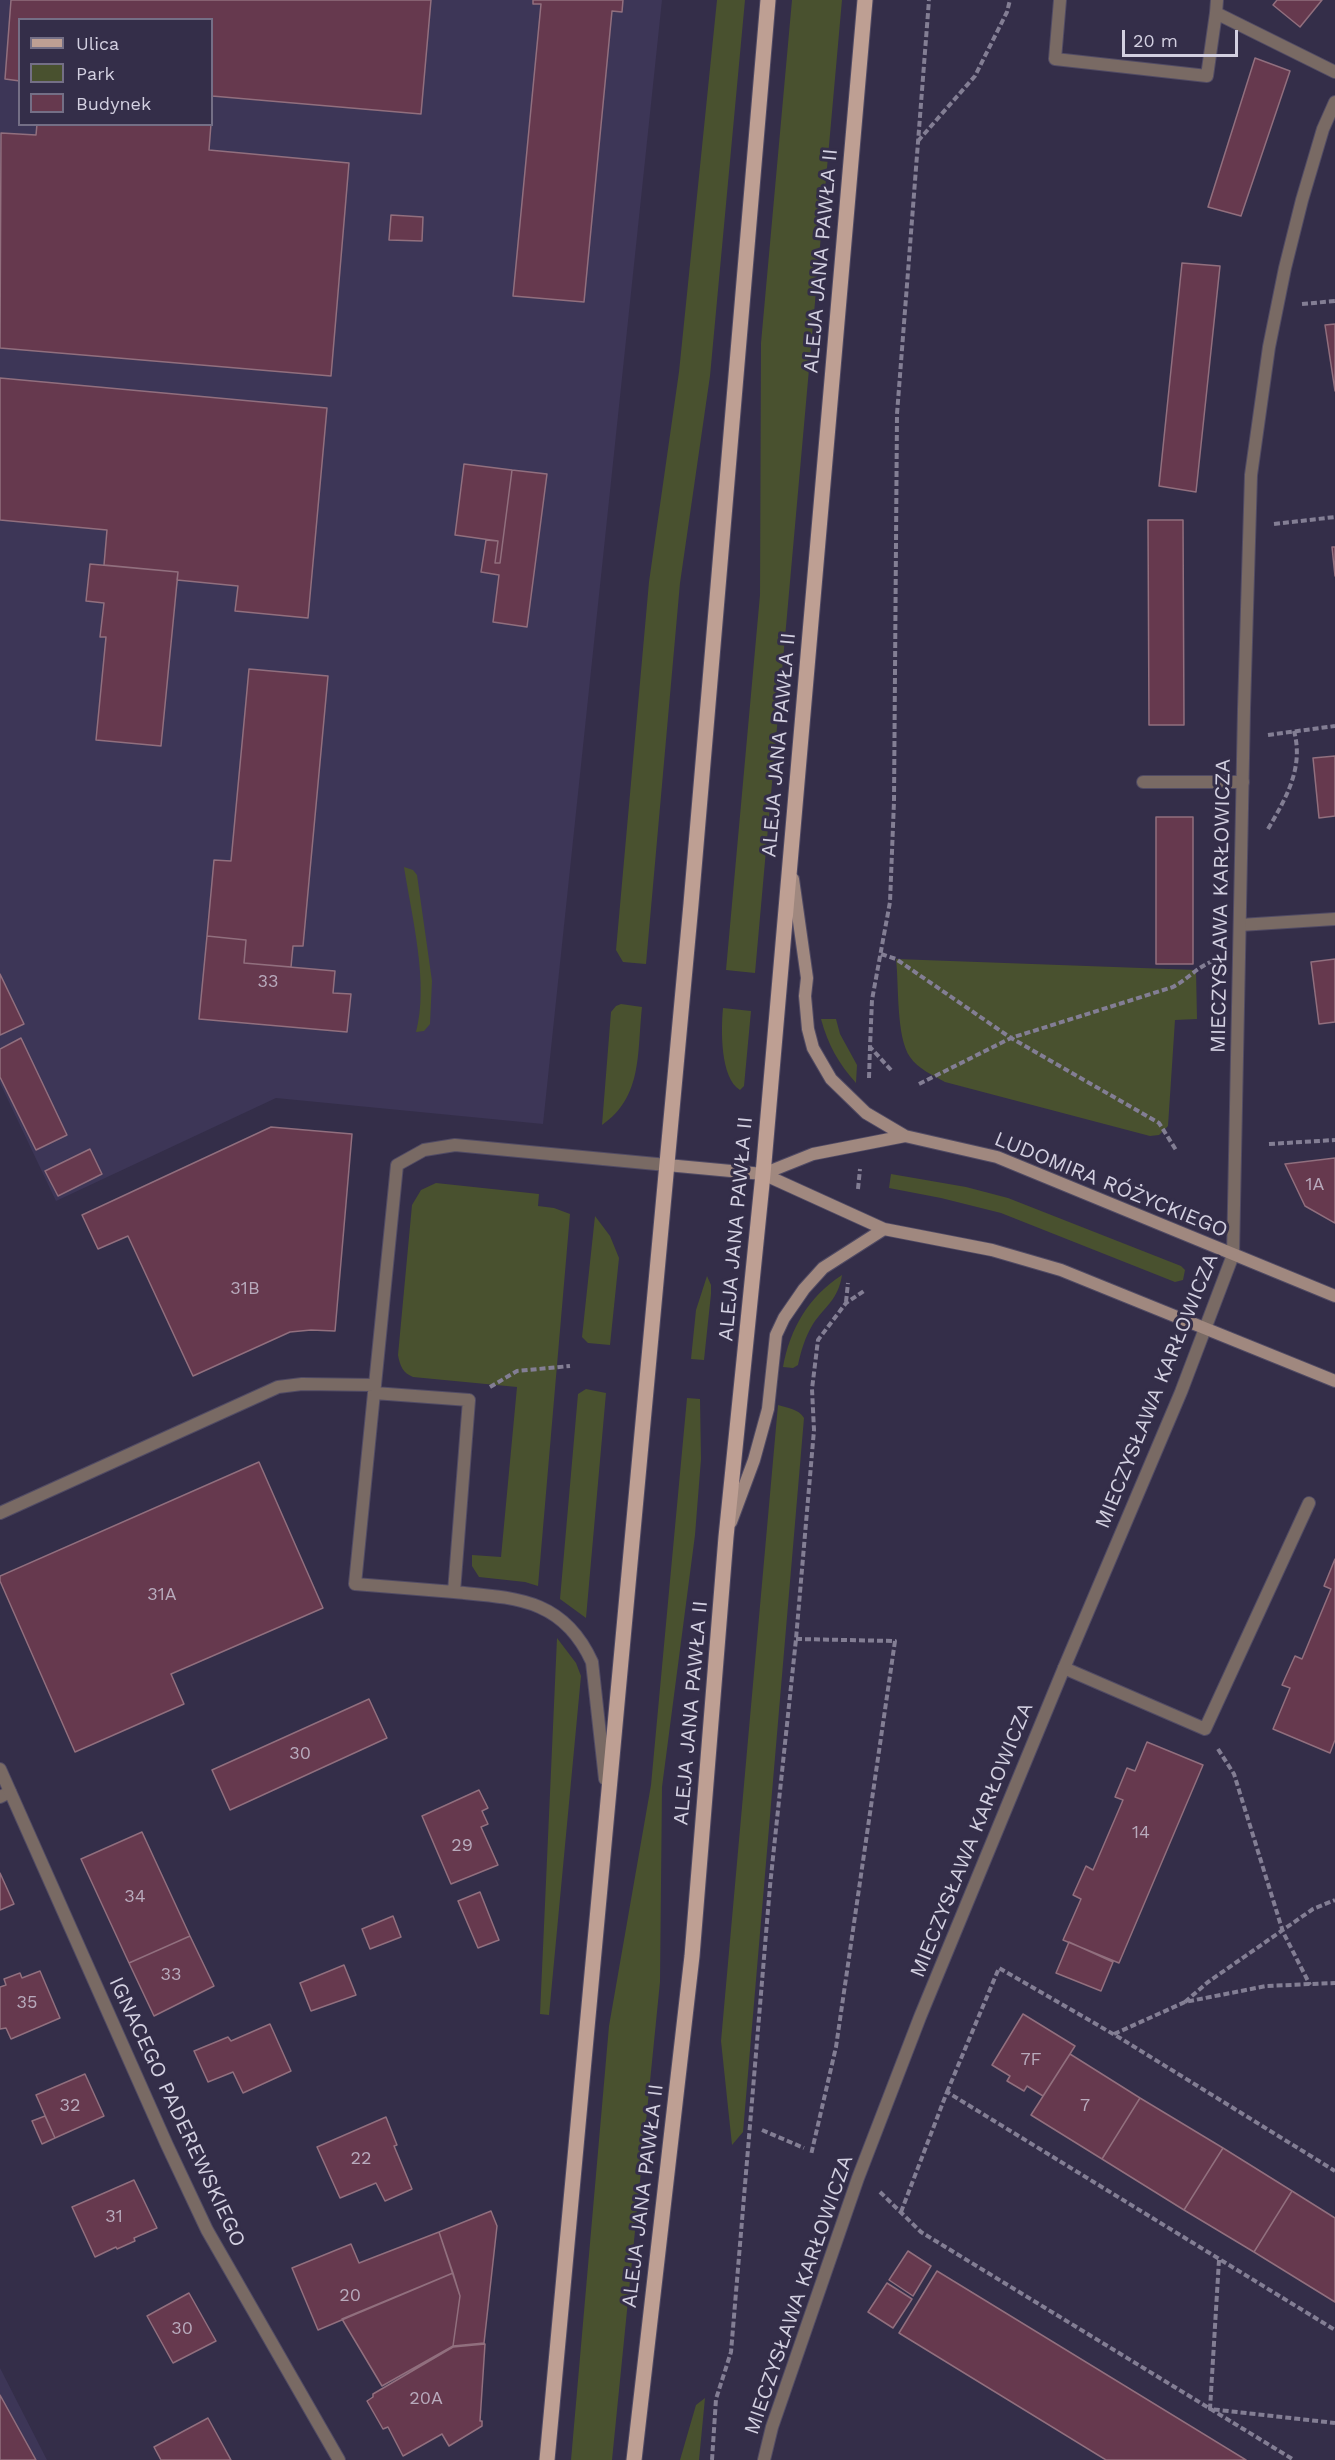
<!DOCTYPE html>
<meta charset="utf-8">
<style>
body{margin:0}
#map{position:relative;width:1335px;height:2460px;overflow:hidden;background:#342e49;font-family:"Work Sans",sans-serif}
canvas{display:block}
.legend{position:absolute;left:18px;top:18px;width:195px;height:108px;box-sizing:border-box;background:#342e49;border:2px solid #746f86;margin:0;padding:8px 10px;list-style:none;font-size:18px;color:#d3d0e1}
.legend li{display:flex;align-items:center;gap:12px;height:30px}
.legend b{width:30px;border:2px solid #746f86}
.scale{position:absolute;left:1122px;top:30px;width:116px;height:27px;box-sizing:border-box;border:3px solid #d3d0e1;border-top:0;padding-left:8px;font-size:18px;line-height:21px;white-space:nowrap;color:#d3d0e1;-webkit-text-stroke:4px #342e49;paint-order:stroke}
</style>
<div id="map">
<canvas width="1335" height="2460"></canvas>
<ul class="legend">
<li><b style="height:8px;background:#be9f93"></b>Ulica</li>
<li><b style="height:16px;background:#49512f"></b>Park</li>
<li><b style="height:16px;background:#66394e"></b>Budynek</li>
</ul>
<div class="scale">20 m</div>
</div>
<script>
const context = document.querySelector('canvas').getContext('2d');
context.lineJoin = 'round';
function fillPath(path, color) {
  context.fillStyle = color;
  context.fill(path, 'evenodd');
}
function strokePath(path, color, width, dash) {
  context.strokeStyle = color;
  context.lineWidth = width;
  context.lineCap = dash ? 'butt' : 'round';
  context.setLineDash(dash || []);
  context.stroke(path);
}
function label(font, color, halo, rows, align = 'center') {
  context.font = font + ' "Work Sans",sans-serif';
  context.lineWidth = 6;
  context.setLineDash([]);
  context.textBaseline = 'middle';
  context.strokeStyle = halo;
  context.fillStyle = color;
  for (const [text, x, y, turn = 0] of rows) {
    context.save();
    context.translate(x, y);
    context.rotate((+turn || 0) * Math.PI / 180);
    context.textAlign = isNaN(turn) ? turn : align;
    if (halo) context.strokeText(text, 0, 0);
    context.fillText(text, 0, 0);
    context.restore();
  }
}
fillPath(new Path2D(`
 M0,0H662L543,1124L276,1098L56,1201L0,1083ZM20,20H212V124H20Z
 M0,2368L47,2460H0Z`), '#3d3657');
fillPath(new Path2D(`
 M717,0H745L710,376L680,583L646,964L623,962L616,950L649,582L679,372Z
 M792,0H842L755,973L726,970L760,595L761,343Z
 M404,867L413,870L417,875L432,981L430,1024L424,1031L416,1032C429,983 412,918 404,867Z
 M896,959L1196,970L1197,1019L1175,1020L1168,1126L1159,1135L1150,1136L945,1082C933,1075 918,1069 910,1057C896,1037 899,985 896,959Z
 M621,1004L642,1007C637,1052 643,1097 602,1125L611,1012L616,1006Z
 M723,1008L751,1011L744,1086L740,1090C720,1078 721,1029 723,1008Z
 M836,1019L840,1034L857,1065L856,1083C839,1064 828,1045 821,1019Z
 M891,1174L966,1187L1008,1198L1181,1266L1185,1270L1183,1280L1175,1282L1001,1213L941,1198L889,1188Z
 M436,1183L539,1194L538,1206L554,1208L570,1214L538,1586L525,1582L479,1577L472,1566V1555L501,1557L517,1387L413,1377C403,1373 400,1366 398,1355L412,1205L421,1190Z
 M595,1216L610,1236L619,1258L610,1345L588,1343L582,1337Z
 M842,1275C838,1300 826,1305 813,1324C805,1337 801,1351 798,1365L793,1368L783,1367C790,1329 808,1297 842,1275Z
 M707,1276L711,1285V1294L704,1360L691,1359L696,1310Z
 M586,1389L606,1393L586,1618L560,1599L578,1394Z
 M687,1398L700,1399L701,1459L695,1535L662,1787L660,1982L612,2460H571L609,2026L651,1785Z
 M778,1405C787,1408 799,1409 804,1418L743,2132L732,2145L721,2041Z
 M557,1638L576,1663L581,1676L549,2015L540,2014Z
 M705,2398L699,2460H680L696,2405Z`), '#49512f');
const building = new Path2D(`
 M11,0H431L421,114L212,96V20H20V81L5,79Z
 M533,0H623L622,12L612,11L584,302L513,296L541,4H533Z
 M1277,0H1322L1300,27L1273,5Z
 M1255,58L1290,71L1241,216L1208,207Z
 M37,124H211L209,150L349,163L331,376L0,348L1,133L36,135Z
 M391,215L423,217L422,241L389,240Z
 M1182,263L1220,266L1196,492L1159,486Z
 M1335,324V391L1325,325Z
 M0,378L327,408L308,618L235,611L238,586L177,580L178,572L104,565L107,530L0,520Z
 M464,464L512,470L500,563H495L498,541L455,535Z
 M512,470L547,474L527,627L493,622L499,575L481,572L486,540L498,541L495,563H500Z
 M1148,520H1183L1184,725H1149Z
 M1332,547H1335V576Z
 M90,564L178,572L161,746L96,740L106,637H100L104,603L86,601Z
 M249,669L328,676L303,946H293L291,967L244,963L246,940L207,936L214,860L231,861Z
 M1335,756V816L1319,818L1313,758Z
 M1156,817H1193V964H1156Z
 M207,936L246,940L244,963L335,971L333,993L351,994L347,1032L199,1019Z
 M1335,959V1022L1319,1024L1311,962Z
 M0,974L24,1024L0,1035Z
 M21,1038L67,1135L36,1150L0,1077V1049Z
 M271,1127L352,1134L335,1331L311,1330L290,1332L193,1376L128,1236L98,1249L82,1215Z
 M90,1149L102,1174L58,1196L45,1171Z
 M1335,1158V1223L1305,1206L1285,1164Z
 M259,1462L323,1608L171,1674L184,1704L75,1752L0,1581V1576Z
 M1335,1559V1740L1330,1753L1273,1729L1290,1688L1282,1685L1295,1656L1302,1659L1331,1589L1324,1586Z
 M369,1699L387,1738L230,1810L212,1770Z
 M1147,1742L1203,1765L1119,1963L1063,1940L1081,1899L1073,1895L1086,1866L1093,1870L1123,1800L1115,1797L1127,1768L1135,1771Z
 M479,1790L488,1808L482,1811L488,1824L481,1827L498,1865L451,1884L422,1816Z
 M142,1832L190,1936L129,1963L81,1859Z
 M0,1873L14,1904L0,1910Z
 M480,1892L499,1940L478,1948L458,1901Z
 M393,1916L401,1937L370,1949L362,1929Z
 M190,1936L214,1986L154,2016L129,1963Z
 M1069,1942L1113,1962L1101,1991L1056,1973Z
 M344,1965L356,1995L311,2011L300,1983Z
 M40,1971L60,2018L11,2039L6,2028L0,2029V1987L6,1985L4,1979L20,1973L22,1978Z
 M1023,2014L1075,2046L1043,2096L1027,2086L1024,2091L1007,2081L1010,2076L992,2065Z
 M270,2024L291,2071L243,2093L233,2072L208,2082L194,2051L228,2037L231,2041Z
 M1070,2054L1140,2098L1102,2159L1031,2115Z
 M85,2074L104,2116L55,2138L36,2095Z
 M1140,2098L1223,2148L1184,2210L1102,2159Z
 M45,2116L55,2138L42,2144L32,2121Z
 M386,2117L397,2145L394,2146L412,2189L385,2201L376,2183L340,2198L317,2147Z
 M1223,2148L1292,2191L1254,2252L1184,2210Z
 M134,2180L157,2228L134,2238L135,2241L117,2249L116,2247L95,2257L72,2207Z
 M1292,2191L1335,2218V2302L1254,2252Z
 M491,2211L497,2226L484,2343L453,2346L460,2296L439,2232Z
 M439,2232L453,2273L318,2330L292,2268L351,2244L359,2263Z
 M908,2251L931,2266L913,2296L889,2280Z
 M937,2271L1246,2460H1106L899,2333Z
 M453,2273L460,2296L453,2346L382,2386L342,2319Z
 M887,2283L912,2299L893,2328L868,2312Z
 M189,2293L216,2341L173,2363L147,2316Z
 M485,2344L480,2421H482V2426L449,2446L442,2434L403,2456L388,2427L383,2429L367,2401L373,2397V2394L453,2347Z
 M0,2395L36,2460H0Z
 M208,2418L231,2460H161L154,2447Z`);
fillPath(building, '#66394e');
strokePath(building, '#916f7e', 1.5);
const lane = new Path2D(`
 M1060,0L1055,59L1207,76L1216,13L1335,72
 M1216,13L1217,0
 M1143,782H1243
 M1240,925L1335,919
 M374,1393L469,1400L454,1592L355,1584L374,1393L375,1385
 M0,1513L278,1387L302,1384L375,1385L397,1165L424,1150L455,1145L667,1165
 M454,1592C515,1598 563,1598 592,1662L605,1779
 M1064,1668L1205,1729L1309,1503
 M0,1797L10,1792`);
const street = new Path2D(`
 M0,1769L167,2145L207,2230L339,2460
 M764,2460L772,2427L858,2178L920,2017L1064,1668L1181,1392L1233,1255L1244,709L1251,475L1269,347L1285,268L1302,200L1323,129L1335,102`);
const secondary = new Path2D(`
 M793,879L807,978L805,996L808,1029L813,1048L831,1079L866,1113L905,1136L997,1157L1335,1296
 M667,1165L763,1174L813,1154L905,1136
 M763,1174L884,1229L992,1250L1061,1270L1335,1381
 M731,1522L754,1460L768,1409L776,1335L784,1318L804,1289L823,1268L884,1229`);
const primary = new Path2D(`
 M547,2460L691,904L768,0
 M634,2460L692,1956L726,1537L763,1174L865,0`);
strokePath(lane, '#514b64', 14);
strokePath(street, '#514b64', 14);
strokePath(secondary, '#514b64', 14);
strokePath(primary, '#514b64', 17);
strokePath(new Path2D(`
 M918,141L975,76L1007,12L1010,0
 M1302,304L1335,301
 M1274,524L1335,517
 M1268,735L1335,726
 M1268,829C1286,798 1304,768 1294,731
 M881,954L896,959L1011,1038L1159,1123L1176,1150
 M891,1070L870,1047L872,1000L890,902L894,801L897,414L929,0
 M869,1078L870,1047
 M919,1084L1011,1038L1173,987C1188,979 1197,967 1213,961
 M1269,1144L1335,1140
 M858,1189L860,1169
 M846,1302L848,1283
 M490,1387L517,1371L570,1366
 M796,1639L895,1641L836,2047L811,2155
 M1218,1749L1234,1774L1283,1932L1310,1985
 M1185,2002L1208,1982L1313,1909L1335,1900
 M1114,2034L1185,2002L1266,1986L1335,1983
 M947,2092L999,1968L1120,2038L1335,2171
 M762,2130L804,2148
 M880,2192L921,2232L1294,2460
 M901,2212L947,2092L1335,2330
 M1219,2260L1210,2409L1335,2423
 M712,2460L716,2399L731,2352L770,1886L796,1639L814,1430L812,1389L818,1340L846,1303L864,1291`), '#837e94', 4, [6, 3]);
strokePath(lane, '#796a64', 12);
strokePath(street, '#796a64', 12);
strokePath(secondary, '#a0887f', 12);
strokePath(primary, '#be9f93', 15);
label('18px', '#b8aabc', null, [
 ["33",268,982],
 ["1A",1315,1185],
 ["31B",245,1289],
 ["31A",162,1595],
 ["30",300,1754],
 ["14",1141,1833],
 ["29",462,1846],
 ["34",135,1897],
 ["33",171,1975],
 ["35",27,2003],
 ["7F",1031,2060],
 ["32",70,2106],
 ["7",1085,2106],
 ["22",361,2159],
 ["31",114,2217],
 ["20",350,2296],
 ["30",182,2329],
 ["20A",426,2399]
]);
label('21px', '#d3d0e1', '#342e49', [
 ["ALEJA JANA PAWŁA II",821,261,-85],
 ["ALEJA JANA PAWŁA II",779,745,-85],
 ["MIECZYSŁAWA KARŁOWICZA",1221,906,-89],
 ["LUDOMIRA RÓŻYCKIEGO",1111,1185,22],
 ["ALEJA JANA PAWŁA II",736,1229,-85],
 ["MIECZYSŁAWA KARŁOWICZA",1157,1391,-68],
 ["ALEJA JANA PAWŁA II",691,1713,-85],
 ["MIECZYSŁAWA KARŁOWICZA",972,1840,-68],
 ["IGNACEGO PADEREWSKIEGO",177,2112,65],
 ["ALEJA JANA PAWŁA II",643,2196,-83],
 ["MIECZYSŁAWA KARŁOWICZA",799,2295,-71]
]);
</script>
